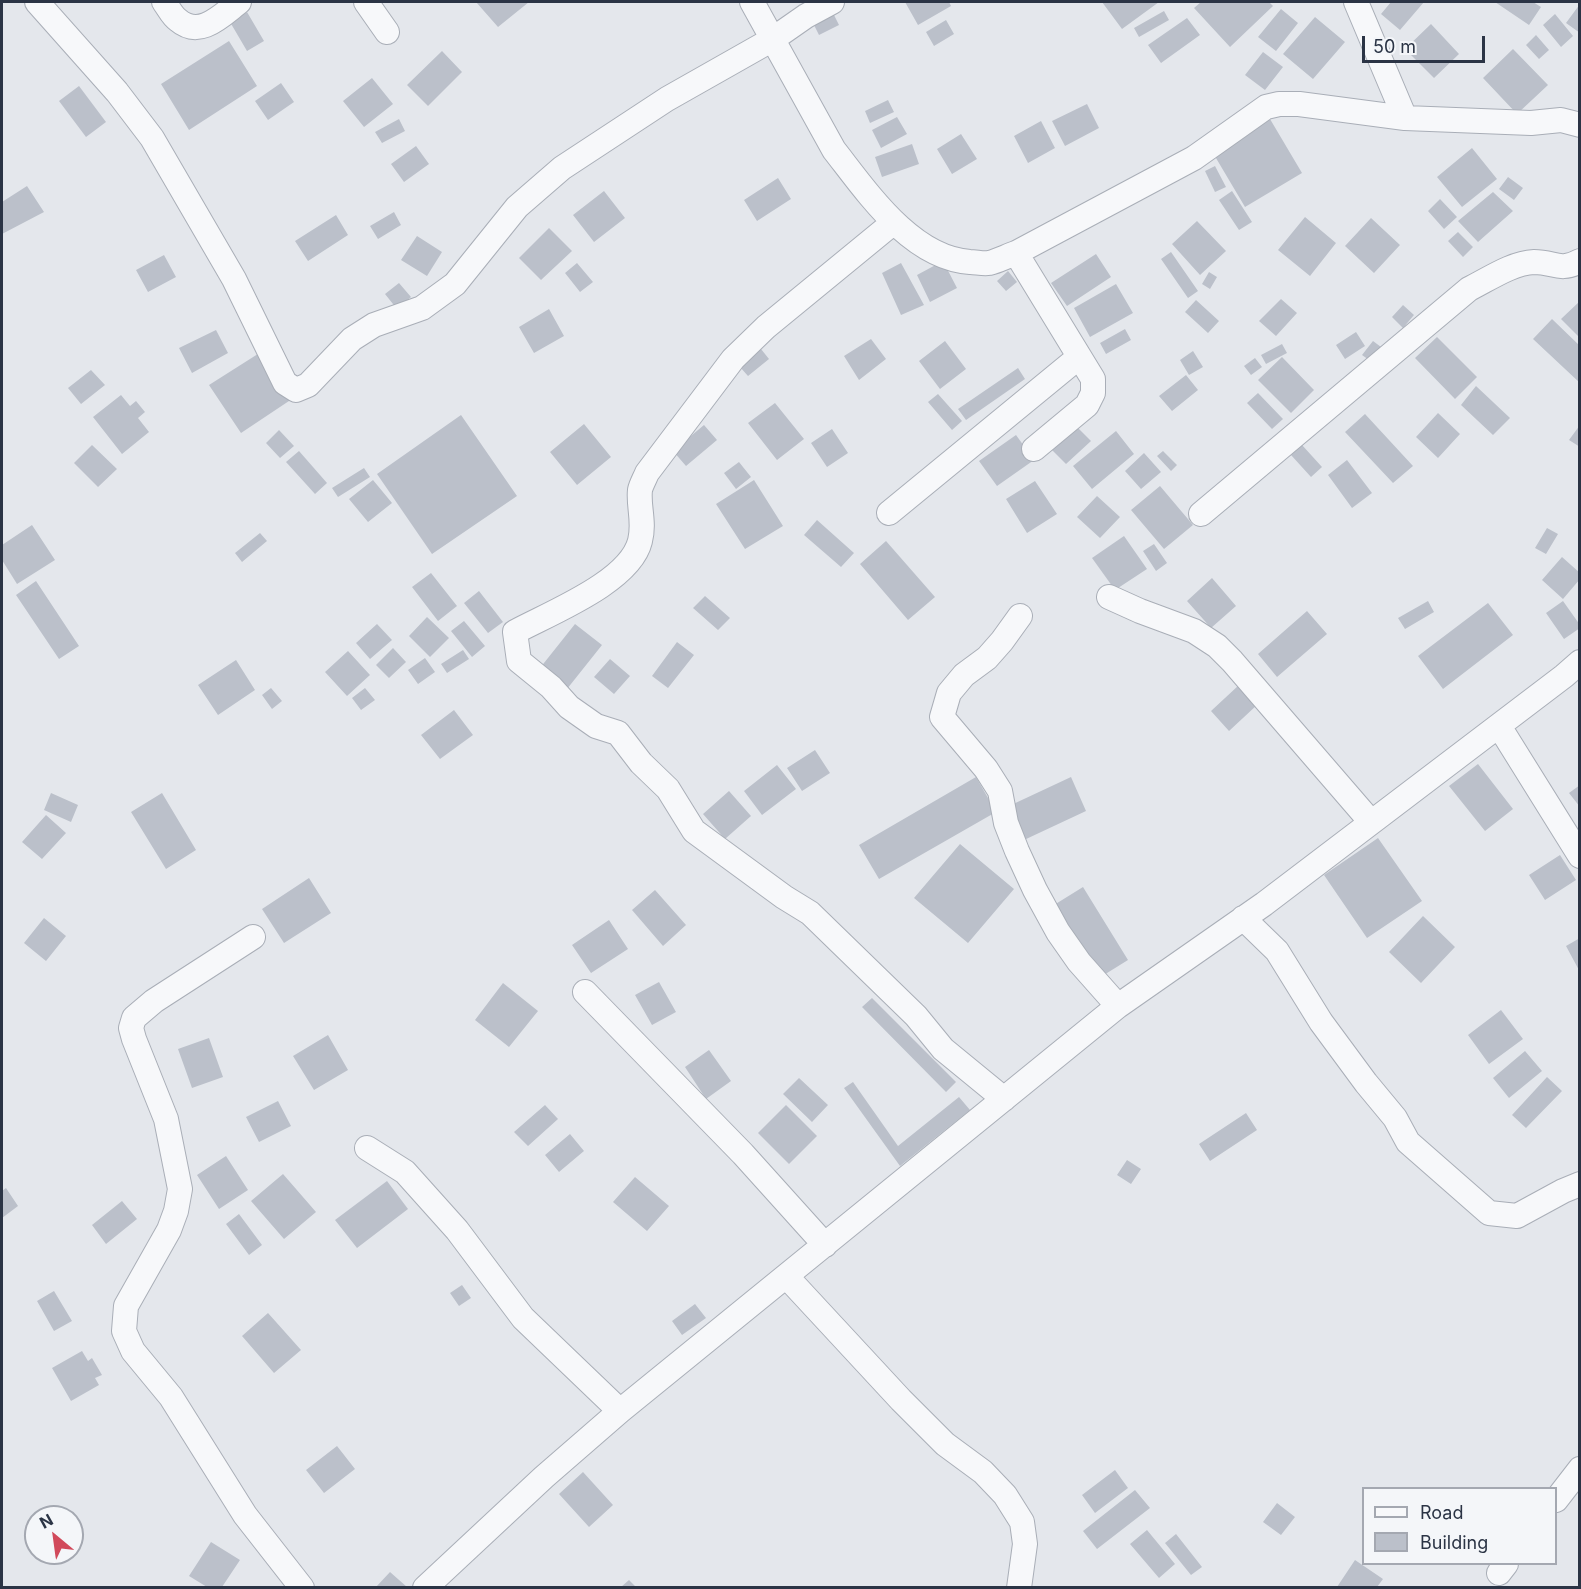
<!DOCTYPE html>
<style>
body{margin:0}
#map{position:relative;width:1581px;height:1589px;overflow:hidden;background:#e4e7ec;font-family:Inter,sans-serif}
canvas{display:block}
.frame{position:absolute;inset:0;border:3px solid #2b3445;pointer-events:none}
.legend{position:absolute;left:1362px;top:1487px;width:195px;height:78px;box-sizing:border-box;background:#f4f6f9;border:2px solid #a4a8b1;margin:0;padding:8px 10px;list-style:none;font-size:18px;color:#2b3445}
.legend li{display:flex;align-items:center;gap:12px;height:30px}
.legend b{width:30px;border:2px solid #a4a8b1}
.north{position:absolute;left:24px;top:1505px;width:60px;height:60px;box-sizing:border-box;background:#f4f6f9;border:2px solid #a4a8b1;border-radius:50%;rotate:331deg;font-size:16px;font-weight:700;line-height:24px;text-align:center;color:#2b3445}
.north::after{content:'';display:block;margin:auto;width:21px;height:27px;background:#d1495b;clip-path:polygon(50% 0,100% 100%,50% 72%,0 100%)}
.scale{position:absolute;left:1362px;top:36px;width:123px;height:27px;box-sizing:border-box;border:3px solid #2b3445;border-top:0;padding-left:8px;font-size:18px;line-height:21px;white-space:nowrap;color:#2b3445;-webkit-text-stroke:4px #f4f6f9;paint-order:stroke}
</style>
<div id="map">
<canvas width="1581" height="1589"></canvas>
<div class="frame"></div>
<ul class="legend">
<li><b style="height:8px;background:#f7f8fa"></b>Road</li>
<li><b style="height:16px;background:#bbc0ca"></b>Building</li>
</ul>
<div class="north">N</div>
<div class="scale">50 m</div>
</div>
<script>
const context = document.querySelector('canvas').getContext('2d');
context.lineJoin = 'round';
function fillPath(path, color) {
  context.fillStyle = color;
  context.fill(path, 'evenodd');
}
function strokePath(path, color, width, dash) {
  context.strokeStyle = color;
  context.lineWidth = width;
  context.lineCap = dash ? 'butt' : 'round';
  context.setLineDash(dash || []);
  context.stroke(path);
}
fillPath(new Path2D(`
 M476,2H529L498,27Z
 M905,2H949L951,6L918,25Z
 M1102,2H1159L1122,29Z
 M1201,2H1269L1273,6L1230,47L1194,8Z
 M1391,2H1424L1400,30L1381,14Z
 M1495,2H1533L1541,7L1529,25Z
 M1580,4V33L1566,23Z
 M831,9L839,25L819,35L811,19Z
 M1281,9L1298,23L1276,51L1258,37Z
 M1164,11L1169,20L1139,37L1134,28Z
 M247,12L264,41L247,51L230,22Z
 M1555,14L1573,36L1561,47L1543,25Z
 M1315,17L1345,42L1313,79L1283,54Z
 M1187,18L1200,35L1161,63L1148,45Z
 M946,20L954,34L934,46L926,32Z
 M1431,24L1459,54L1434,78L1405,49Z
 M1536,35L1549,50L1539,59L1526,45Z
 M229,41L257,86L189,130L161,84Z
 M1513,49L1548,85L1517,114L1483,78Z
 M442,51L462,72L428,106L407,85Z
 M1263,52L1283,67L1265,90L1245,75Z
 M372,78L393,104L364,127L343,101Z
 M281,83L294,102L268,120L255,101Z
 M79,86L106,122L86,137L59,101Z
 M888,100L894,112L870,123L865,111Z
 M1087,104L1099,128L1065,146L1052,121Z
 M897,117L907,134L881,148L872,130Z
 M399,119L405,131L382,143L375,132Z
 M1270,119L1302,173L1245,207L1213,153Z
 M1041,121L1055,148L1028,163L1014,136Z
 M961,134L977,159L952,174L937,149Z
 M912,144L919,164L882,177L875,157Z
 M416,146L429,164L404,182L391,164Z
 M1472,148L1497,179L1462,207L1437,177Z
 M1215,166L1226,187L1215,192L1205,171Z
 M1508,177L1523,188L1514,200L1499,189Z
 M778,178L791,199L757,221L744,200Z
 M27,186L44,212L2,234V202Z
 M604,191L625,218L594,242L573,215Z
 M1232,191L1252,222L1239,230L1219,200Z
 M1493,192L1513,211L1478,242L1458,221Z
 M1440,199L1457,217L1444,229L1428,211Z
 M394,212L401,225L378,239L370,226Z
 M336,215L348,235L308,261L295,241Z
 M1305,217L1336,243L1310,276L1278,250Z
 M1371,218L1400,245L1374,273L1345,246Z
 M1197,221L1226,251L1200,275L1172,244Z
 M549,228L572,251L541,280L519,258Z
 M1458,232L1473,247L1463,257L1448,241Z
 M417,236L442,252L427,276L401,260Z
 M1171,252L1198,291L1188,298L1161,259Z
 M1096,254L1111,277L1067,306L1051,283Z
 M164,255L176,277L148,292L136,270Z
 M943,261L957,288L930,302L917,275Z
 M577,263L593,282L580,292L565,273Z
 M901,263L924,305L901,315L882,273Z
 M1008,271L1017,282L1006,291L997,281Z
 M1209,272L1217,277L1210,289L1202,284Z
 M399,283L411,297L397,309L385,294Z
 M1116,284L1133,313L1090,337L1074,308Z
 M1281,299L1297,313L1276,336L1259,321Z
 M1196,300L1219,321L1208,333L1185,312Z
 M1580,301V338L1561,319Z
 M1403,305L1414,315L1403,328L1392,317Z
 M549,309L564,336L534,353L519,327Z
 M1552,319L1580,346V383L1533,339Z
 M1125,329L1131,340L1106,354L1100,343Z
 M216,330L228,353L192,373L179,348Z
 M1356,332L1365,346L1345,359L1336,345Z
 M1437,337L1477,377L1455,399L1415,358Z
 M871,339L886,359L859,380L844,356Z
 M945,341L966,369L940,389L919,361Z
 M1373,341L1381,347L1369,360L1362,355Z
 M1282,344L1287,353L1266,364L1261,355Z
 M761,349L769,359L748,376L740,367Z
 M1193,351L1203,367L1189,375L1180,360Z
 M261,352L292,399L241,433L209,385Z
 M1282,357L1314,390L1291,413L1258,380Z
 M1255,358L1262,367L1251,375L1244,366Z
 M1018,368L1025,379L966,420L958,409Z
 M91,370L105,385L81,404L68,388Z
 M1186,375L1198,390L1172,411L1159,396Z
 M1476,386L1510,418L1493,435L1461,405Z
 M1258,393L1283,419L1272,429L1247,403Z
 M938,394L962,421L952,430L928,402Z
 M121,395L130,406L136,401L145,412L138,418L149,432L122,454L93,417Z
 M775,403L804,439L777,460L748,423Z
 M1438,413L1460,434L1438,458L1416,437Z
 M1365,414L1413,466L1393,483L1345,432Z
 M461,415L517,496L432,554L377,474Z
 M584,424L611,457L577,485L550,452Z
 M1074,424L1091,441L1066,464L1049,447Z
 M704,425L717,440L686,466L673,451Z
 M1580,425V447L1569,440Z
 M832,429L848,453L827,467L811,443Z
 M279,430L294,446L280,458L266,443Z
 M1116,431L1134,454L1092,489L1073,466Z
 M1016,435L1034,460L997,486L979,461Z
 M92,445L117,469L98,487L74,463Z
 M1302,445L1322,467L1311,477L1291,455Z
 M299,451L327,483L315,494L286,462Z
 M1163,451L1177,465L1171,471L1157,456Z
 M1144,453L1161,472L1141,489L1125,471Z
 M1347,460L1372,493L1352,508L1328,475Z
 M739,462L751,477L736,489L724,473Z
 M364,468L370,477L338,497L332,488Z
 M373,480L392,503L368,522L349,499Z
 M754,480L783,526L745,549L716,504Z
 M1035,481L1057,514L1027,533L1006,499Z
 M1160,486L1193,525L1164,549L1131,510Z
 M1097,496L1120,517L1100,538L1077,517Z
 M817,520L854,553L841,567L804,535Z
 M32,525L55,560L17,584L2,560V545Z
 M1547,528L1558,534L1546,554L1535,548Z
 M260,533L267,541L242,562L235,553Z
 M1124,536L1147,569L1115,590L1092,558Z
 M886,541L935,597L908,620L860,564Z
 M1154,544L1167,563L1156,571L1143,551Z
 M1562,557L1580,573V579L1563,599L1542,580Z
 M431,573L457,606L438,621L412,587Z
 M1212,578L1236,606L1211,628L1187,601Z
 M36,581L79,646L59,659L16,595Z
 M479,591L503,622L488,633L464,603Z
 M705,596L730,618L718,630L693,608Z
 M1428,601L1434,612L1405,629L1398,618Z
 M1563,601L1580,625V628L1564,639L1546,613Z
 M1488,603L1513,635L1443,689L1418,656Z
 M1307,611L1327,634L1277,677L1258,654Z
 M427,617L449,638L430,657L409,636Z
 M464,621L485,646L472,657L451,631Z
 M377,624L392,640L370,659L356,643Z
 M575,624L602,645L567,689L540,668Z
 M677,642L694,655L668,688L652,676Z
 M393,648L406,662L389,678L376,665Z
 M463,650L469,659L447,673L441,664Z
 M348,651L370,675L347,696L325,672Z
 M425,658L435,672L418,684L408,670Z
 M610,659L630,676L614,694L594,677Z
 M236,660L255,690L218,715L198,685Z
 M1239,685L1257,705L1229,731L1211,711Z
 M271,688L282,701L272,709L262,695Z
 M365,688L375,700L361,710L352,698Z
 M454,710L473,735L440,759L421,735Z
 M815,750L830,773L802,791L787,768Z
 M1478,764L1513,809L1485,831L1449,786Z
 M777,765L796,789L762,815L744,791Z
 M976,777L996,812L879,879L859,845Z
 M1071,777L1086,811L1024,840L1009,806Z
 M1580,785V807L1569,793Z
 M729,791L751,816L725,839L703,814Z
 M51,793L78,805L71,822L44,810Z
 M162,793L196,850L166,869L131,812Z
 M46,815L66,833L42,859L22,842Z
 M1378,838L1422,901L1367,938L1324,875Z
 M960,844L1014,889L968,943L914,898Z
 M1560,855L1576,880L1545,900L1529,875Z
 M309,878L331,913L284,943L262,909Z
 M1083,887L1128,960L1099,978L1054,905Z
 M655,890L686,925L663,946L632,910Z
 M1423,916L1455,947L1421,983L1389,952Z
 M44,918L66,936L46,961L24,943Z
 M609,920L628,949L591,973L572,945Z
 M1580,938V972L1566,946Z
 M659,982L676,1012L652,1025L635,995Z
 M503,983L538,1011L509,1047L475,1020Z
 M872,998L956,1082L946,1092L862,1007Z
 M1501,1010L1523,1039L1489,1064L1468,1035Z
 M328,1035L348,1070L314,1090L293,1056Z
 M209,1038L223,1077L192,1088L178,1049Z
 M709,1050L731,1081L706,1099L685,1067Z
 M1525,1051L1542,1071L1509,1098L1493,1078Z
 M1547,1077L1562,1091L1526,1128L1512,1115Z
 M799,1078L828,1105L812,1122L783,1094Z
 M853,1082L898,1146L959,1097L970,1110L900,1166L844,1088Z
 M278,1101L291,1126L259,1142L246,1117Z
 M545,1105L558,1119L528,1146L514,1132Z
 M786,1105L817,1136L789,1164L758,1133Z
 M1246,1113L1257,1130L1210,1161L1199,1144Z
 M570,1134L584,1151L559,1172L545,1155Z
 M226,1156L248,1190L219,1209L197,1175Z
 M1127,1160L1141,1169L1131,1184L1117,1175Z
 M283,1174L316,1212L284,1239L251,1201Z
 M635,1177L669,1206L647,1231L613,1202Z
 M387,1181L408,1209L357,1248L335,1220Z
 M6,1188L18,1206L2,1218V1191Z
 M122,1201L137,1219L106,1244L92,1225Z
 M239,1214L262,1245L249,1255L226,1224Z
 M462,1285L471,1298L459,1306L450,1293Z
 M54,1291L72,1321L54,1331L37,1301Z
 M695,1304L706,1318L682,1335L672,1321Z
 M268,1313L301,1350L274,1373L242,1336Z
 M82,1351L88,1361L92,1358L102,1375L95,1378L99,1385L71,1401L52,1368Z
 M337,1446L355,1469L324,1493L306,1470Z
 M1115,1470L1128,1488L1095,1513L1082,1495Z
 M583,1472L613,1505L589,1527L559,1494Z
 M1135,1490L1150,1508L1097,1549L1083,1531Z
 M1277,1503L1295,1517L1281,1535L1263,1522Z
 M1147,1530L1175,1564L1159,1578L1130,1544Z
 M1176,1534L1202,1567L1191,1575L1165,1543Z
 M211,1542L240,1560L222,1587H207L189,1576Z
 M1355,1560L1383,1579L1377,1587H1337Z
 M390,1572L407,1587H376Z
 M629,1580L636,1587H621Z`), '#bbc0ca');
const minor = new Path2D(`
 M37,2L117,92L152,138L234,279L285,383L296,390L308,385L352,339L374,325L422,308L455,284L517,207L562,168L667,99L773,39L806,16L832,2
 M164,2C168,7 172,16 178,20C200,39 222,15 239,2
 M366,2L387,32
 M752,2L834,150C867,192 911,258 970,262C976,262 983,264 989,263C998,261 1007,256 1016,253L1194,158L1266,107L1279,104H1299L1405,118L1531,123L1561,120L1580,125
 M1356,2L1405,118
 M894,222L766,327L733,359L647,473C645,478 641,485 640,490C638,506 645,522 640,541C630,582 550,613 515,632L519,661L551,687L569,707L596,726L618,733L641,763L668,789L694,831L784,897L810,913L916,1016L943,1049L1004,1099
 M1016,253L1093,379V393L1087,405L1034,449
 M889,513L1079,357
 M1201,514L1469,289C1489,279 1512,263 1534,262C1555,262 1559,272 1580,261
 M1109,597L1140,611L1194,631L1217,646L1232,661L1371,822
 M1020,616L1002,641L987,658L964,675L949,693L942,717L986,769L1000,791L1006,823L1017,851L1035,890L1058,932L1079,962L1118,1006
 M1499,726L1580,856
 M1243,918L1277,951L1321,1022L1366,1083L1395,1118L1408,1142L1489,1213L1517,1216L1563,1191L1580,1184
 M253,937L154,1001L134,1018L131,1028L134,1039L166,1119L180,1189L176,1211L169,1230L126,1306L124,1331L133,1351L171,1397L245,1515L302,1588
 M585,992L743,1154L825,1245
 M367,1148L405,1172L457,1230L523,1318L620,1411
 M787,1277L901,1400L945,1444L983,1472L1005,1495L1022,1522L1025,1544L1019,1588
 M1556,1500L1580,1469
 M1499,1573L1506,1564
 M425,1588L544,1477L620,1411L1118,1006L1264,904L1564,676L1580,662`);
strokePath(minor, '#a9aeb7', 26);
strokePath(minor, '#f7f8fa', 24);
</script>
